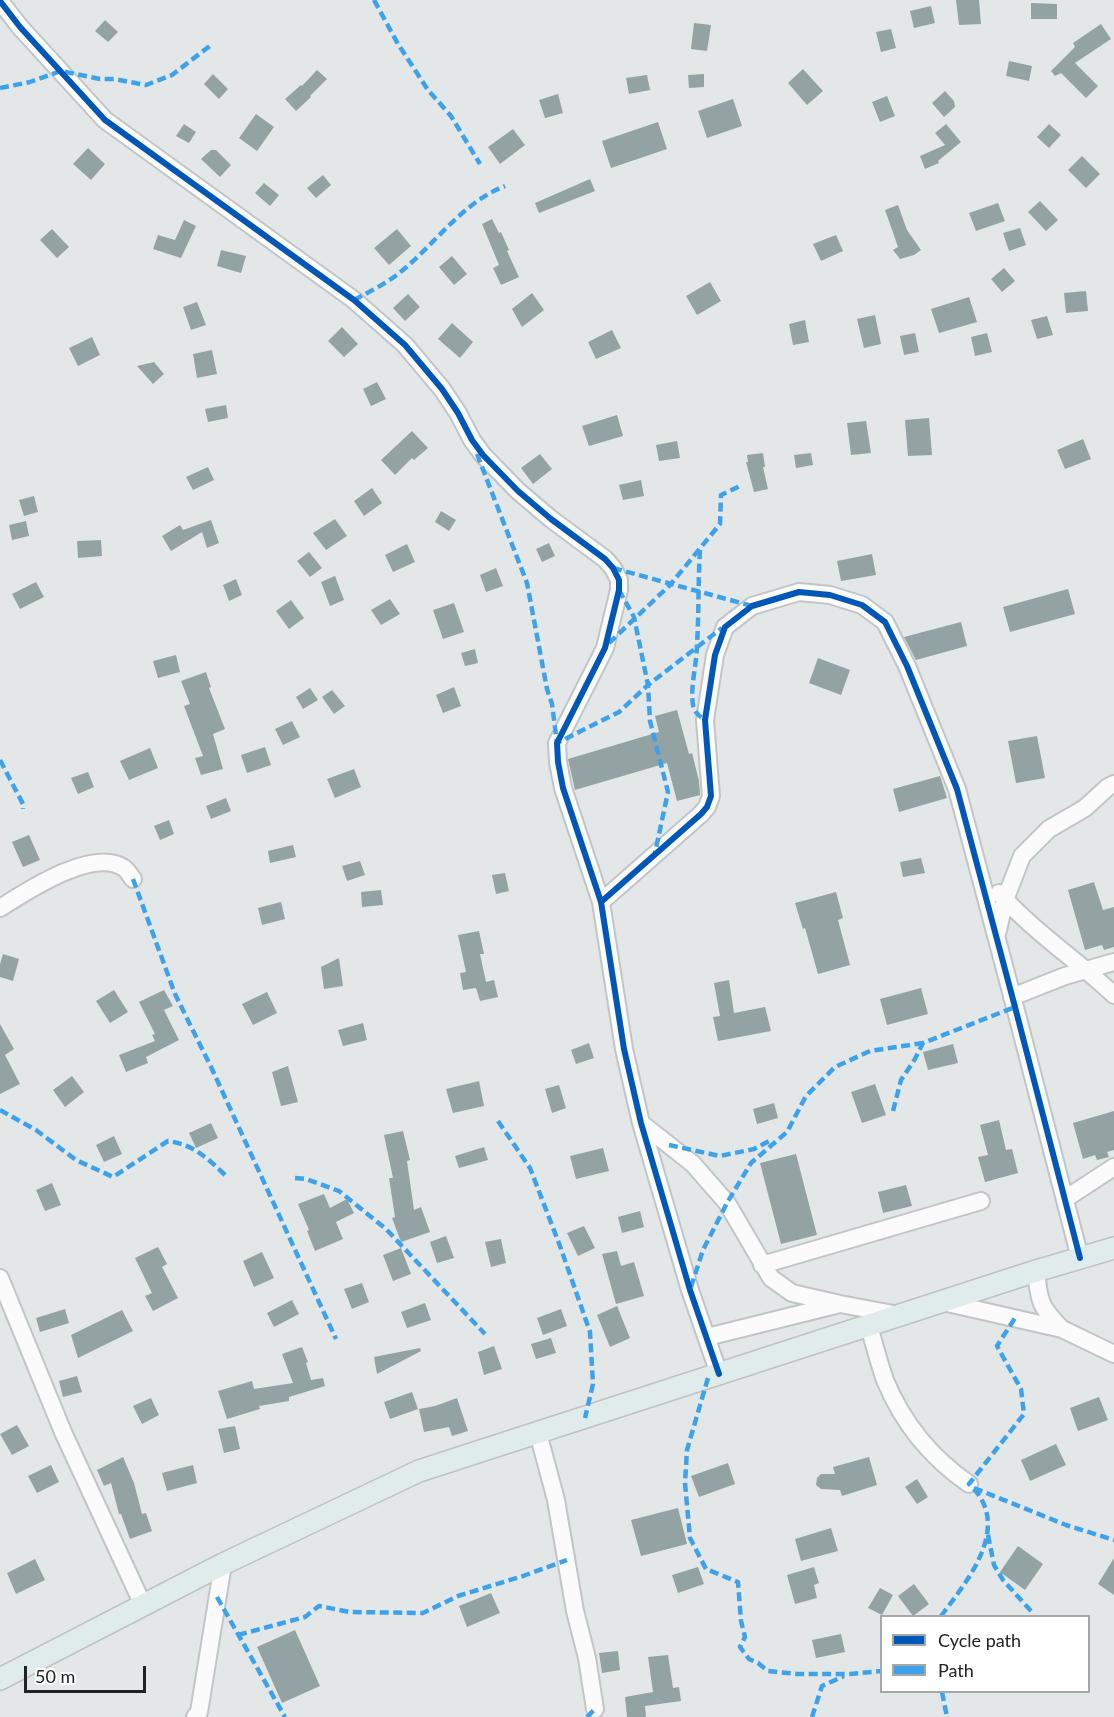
<!DOCTYPE html>
<style>
body{margin:0}
#map{position:relative;width:1114px;height:1717px;overflow:hidden;background:#e3e7e7;font-family:Lato,sans-serif}
canvas{display:block}
.legend{position:absolute;left:880px;top:1615px;width:210px;height:78px;box-sizing:border-box;background:#fff;border:2px solid #a6a7a7;margin:0;padding:8px 10px;list-style:none;font-size:18px;color:#212323}
.legend li{display:flex;align-items:center;gap:12px;height:30px}
.legend b{width:30px;border:2px solid #a6a7a7}
.scale{position:absolute;left:24px;top:1666px;width:122px;height:27px;box-sizing:border-box;border:3px solid #212323;border-top:0;padding-left:8px;font-size:18px;line-height:21px;white-space:nowrap;color:#212323;-webkit-text-stroke:4px #fff;paint-order:stroke}
</style>
<div id="map">
<canvas width="1114" height="1717"></canvas>
<ul class="legend">
<li><b style="height:8px;background:#0057b8"></b>Cycle path</li>
<li><b style="height:8px;background:#3ea2ea"></b>Path</li>
</ul>
<div class="scale">50 m</div>
</div>
<script>
const context = document.querySelector('canvas').getContext('2d');
context.lineJoin = 'round';
function fillPath(path, color) {
  context.fillStyle = color;
  context.fill(path, 'evenodd');
}
function strokePath(path, color, width, dash) {
  context.strokeStyle = color;
  context.lineWidth = width;
  context.lineCap = dash ? 'butt' : 'round';
  context.setLineDash(dash || []);
  context.stroke(path);
}
fillPath(new Path2D(`
 M956,0H979L981,24L959,25Z
 M1031,3L1057,4V19H1031Z
 M931,6L935,23L914,28L910,11Z
 M105,20L118,32L108,42L95,31Z
 M694,23L711,25L707,51L691,49Z
 M1101,24L1111,39L1075,63L1098,86L1086,98L1061,73L1055,76L1051,71L1075,47L1073,43Z
 M891,29L896,48L881,52L876,32Z
 M1009,61L1032,66L1029,81L1006,76Z
 M803,69L823,91L807,105L788,83Z
 M317,70L327,79L310,96L311,97L296,111L285,99L301,85L302,86Z
 M213,74L228,89L219,99L204,84Z
 M704,74V87L689,88L688,75Z
 M647,75L650,90L629,94L626,78Z
 M945,91L954,101L955,107L944,117L932,103Z
 M558,94L563,113L545,118L539,100Z
 M887,96L895,116L880,122L872,102Z
 M733,99L742,126L707,138L698,111Z
 M256,114L274,127L257,151L239,138Z
 M658,122L667,149L611,168L602,141Z
 M184,124L196,132L189,143L176,136Z
 M946,124L961,142L938,161L939,163L925,169L920,156L945,145L935,133Z
 M1049,124L1061,135L1049,148L1037,137Z
 M513,129L525,145L500,164L488,147Z
 M88,148L105,164L91,180L73,164Z
 M211,150H216L231,165L220,177L201,159Z
 M1082,156L1100,174L1086,188L1068,170Z
 M323,175L331,185L316,198L307,188Z
 M590,179L595,191L539,213L535,203Z
 M264,183L279,195L270,206L255,193Z
 M1040,201L1058,220L1046,231L1028,212Z
 M998,203L1005,221L976,231L969,213Z
 M898,205L907,230L921,250L914,255L900,259L893,250L898,247L885,210Z
 M492,219L499,233L501,232L509,250L507,251L519,277L501,285L493,268L499,265L482,224Z
 M184,220L196,226L181,258L153,249L158,235L175,240Z
 M1020,228L1026,245L1009,251L1003,233Z
 M52,229L69,247L57,258L40,240Z
 M397,229L411,246L389,265L374,248Z
 M836,235L843,251L821,261L813,244Z
 M221,250L246,256L241,273L217,266Z
 M452,256L467,274L454,285L439,267Z
 M1004,268L1015,281L1002,292L991,279Z
 M710,282L721,301L697,315L686,296Z
 M1086,291L1088,311L1066,313L1064,293Z
 M532,293L544,310L522,327L512,309Z
 M408,294L420,307L405,321L393,308Z
 M969,297L977,322L939,333L931,309Z
 M197,302L206,325L191,330L183,307Z
 M875,315L881,344L864,348L857,319Z
 M1047,316L1053,335L1037,339L1031,320Z
 M805,320L809,342L793,345L789,324Z
 M452,323L473,342L460,358L438,339Z
 M342,327L358,344L344,357L328,341Z
 M612,330L621,348L596,359L588,342Z
 M915,333L919,352L904,355L900,336Z
 M987,333L992,352L975,356L971,337Z
 M92,337L100,355L78,366L69,348Z
 M212,350L217,374L197,378L193,354Z
 M154,362L164,374L153,384L137,366Z
 M377,382L386,399L371,406L363,389Z
 M226,405L228,418L208,422L205,409Z
 M617,415L623,436L589,446L582,426Z
 M929,418L932,455L908,456L905,420Z
 M866,421L871,453L851,455L847,423Z
 M412,431L428,448L414,460L412,458L395,475L381,460Z
 M1083,439L1091,459L1065,469L1057,450Z
 M677,441L680,458L659,461L656,445Z
 M763,453L765,467H763L768,489L754,492L746,462H748L747,455Z
 M811,453L813,465L796,468L794,455Z
 M540,454L552,469L533,484L521,468Z
 M208,467L214,480L193,490L186,477Z
 M641,480L644,496L623,500L619,485Z
 M372,488L382,503L364,516L354,501Z
 M34,496L38,512L24,516L19,500Z
 M441,511L456,520L449,531L435,522Z
 M335,519L347,536L326,550L313,533Z
 M211,520L219,543L207,548L202,532L171,551L162,536L180,525L183,530Z
 M26,521L29,536L12,540L9,525Z
 M101,540L102,556L78,558L77,541Z
 M549,543L555,556L542,562L536,549Z
 M407,544L415,562L393,572L385,555Z
 M309,552L322,568L310,577L297,561Z
 M872,554L876,575L841,581L837,561Z
 M496,568L503,586L486,592L480,575Z
 M335,576L344,600L330,606L321,582Z
 M236,579L242,595L229,601L223,585Z
 M36,582L44,597L20,609L12,594Z
 M1068,589L1075,614L1010,632L1003,607Z
 M390,599L400,614L381,625L371,610Z
 M291,600L304,618L289,629L276,611Z
 M454,603L464,632L443,639L433,610Z
 M961,622L967,646L916,660L904,637Z
 M475,649L478,663L465,666L461,653Z
 M176,655L180,672L158,678L153,661Z
 M818,658L850,670L841,695L809,683Z
 M206,672L211,687L209,688L225,729L213,734L223,769L201,775L195,758L203,756L184,706L190,704L181,681Z
 M454,687L461,706L443,713L436,695Z
 M310,688L318,700L303,709L296,697Z
 M332,690L345,706L334,714L322,697Z
 M677,710L689,754L692,753L699,781L700,795L677,801L667,763L575,790L568,759L659,732L655,716Z
 M292,721L300,737L283,745L275,729Z
 M1037,736L1045,778L1016,783L1008,741Z
 M265,747L271,765L247,773L241,755Z
 M150,748L158,768L129,780L120,761Z
 M354,769L361,787L335,798L327,779Z
 M88,772L94,787L78,794L71,778Z
 M940,776L947,798L899,812L893,789Z
 M226,798L231,811L211,819L206,806Z
 M169,820L174,834L160,840L154,826Z
 M29,835L40,860L23,867L12,842Z
 M293,845L296,857L270,863L268,851Z
 M921,858L925,873L903,877L900,862Z
 M360,861L365,875L347,881L342,866Z
 M505,873L509,891L496,894L492,875Z
 M1094,882L1103,910L1114,907V947L1104,950L1102,945L1085,950L1068,890Z
 M381,890L383,905L362,907L361,892Z
 M836,892L843,918L838,920L850,965L818,974L805,928L803,929L795,903Z
 M281,902L285,919L262,925L258,908Z
 M479,931L484,954H480L486,982L494,980L498,997L480,1001L476,988L463,990L460,973L466,972L458,935Z
 M3,954L19,959L13,981L0,977V964Z
 M339,958L343,986L324,989L321,967Z
 M729,980L734,1013L765,1007L771,1031L718,1041L713,1017L720,1016L714,983Z
 M921,988L928,1014L887,1025L880,999Z
 M114,990L128,1012L110,1023L96,1001Z
 M164,990L173,1006L164,1010L179,1040L146,1057L148,1063L126,1072L119,1055L155,1041L152,1035L155,1034L139,1002Z
 M267,992L277,1013L253,1025L242,1004Z
 M363,1023L367,1040L343,1046L338,1030Z
 M0,1024L14,1049L5,1055L20,1084L0,1094Z
 M589,1043L594,1058L576,1064L571,1050Z
 M953,1044L958,1063L928,1070L923,1052Z
 M288,1066L298,1102L281,1106L272,1072Z
 M72,1076L84,1092L65,1107L53,1090Z
 M479,1081L484,1106L453,1113L446,1089Z
 M875,1084L886,1115L862,1123L851,1092Z
 M559,1085L566,1108L552,1113L545,1089Z
 M774,1103L778,1118L757,1124L753,1109Z
 M1114,1111V1150L1107,1152L1109,1157L1097,1160L1095,1155L1083,1159L1073,1123Z
 M999,1120L1006,1150L1012,1149L1018,1173L985,1182L978,1157L988,1155L980,1125Z
 M211,1123L218,1138L196,1148L189,1133Z
 M403,1131L410,1160L407,1161L414,1210L421,1207L430,1232L401,1242L392,1218L395,1217L389,1178H393L384,1135Z
 M114,1136L122,1154L104,1162L96,1145Z
 M484,1147L488,1160L459,1168L455,1156Z
 M603,1148L609,1171L576,1179L570,1156Z
 M796,1154L817,1235L781,1244L760,1163Z
 M52,1183L61,1205L45,1211L36,1190Z
 M906,1185L912,1206L883,1213L878,1192Z
 M324,1194L330,1208L347,1199L354,1213L336,1222L343,1239L315,1251L307,1231L309,1230L298,1204Z
 M640,1211L644,1227L622,1233L618,1217Z
 M584,1226L595,1248L578,1256L567,1233Z
 M446,1236L454,1258L437,1263L430,1242Z
 M501,1239L506,1263L491,1267L485,1242Z
 M158,1247L167,1264L162,1267L178,1298L153,1311L145,1296L152,1293L135,1258Z
 M401,1248L411,1274L393,1281L383,1255Z
 M617,1251L621,1266L634,1262L644,1296L616,1304L602,1254Z
 M262,1252L274,1278L254,1287L243,1261Z
 M362,1283L369,1302L352,1309L344,1289Z
 M292,1300L299,1314L274,1327L267,1313Z
 M425,1303L431,1320L407,1328L401,1312Z
 M617,1306L630,1338L610,1347L597,1315Z
 M65,1309L69,1323L40,1332L36,1318Z
 M561,1309L567,1326L543,1335L537,1318Z
 M122,1310L133,1331L78,1358L71,1335Z
 M551,1338L556,1353L536,1359L531,1344Z
 M494,1346L502,1369L484,1375L478,1352Z
 M302,1347L308,1362L306,1363L311,1380L323,1378L325,1386L289,1397V1401L259,1406L260,1409L227,1419L218,1391L252,1381L254,1389L293,1383L282,1354Z
 M420,1348L421,1351L377,1374L374,1357Z
 M77,1376L82,1392L63,1397L59,1381Z
 M412,1392L418,1409L390,1419L384,1402Z
 M1099,1397L1108,1420L1078,1431L1070,1408Z
 M151,1398L159,1415L142,1424L133,1406Z
 M457,1398L468,1431L452,1436L449,1427L424,1432L419,1409L435,1406Z
 M17,1425L29,1446L12,1455L0,1434Z
 M235,1426L240,1449L224,1453L218,1429Z
 M1056,1444L1066,1465L1030,1481L1021,1460Z
 M123,1457L134,1483L142,1514L146,1513L152,1531L130,1539L121,1514H119L111,1483L104,1486L97,1470Z
 M869,1457L877,1485L842,1496L840,1490L821,1489L816,1485L817,1478L821,1474H835L833,1467Z
 M728,1463L735,1484L699,1497L691,1476Z
 M51,1465L59,1482L37,1493L28,1476Z
 M193,1465L197,1483L167,1491L162,1473Z
 M917,1479L928,1497L917,1504L905,1487Z
 M678,1508L687,1544L641,1556L631,1520Z
 M831,1528L838,1551L801,1561L795,1539Z
 M1018,1546L1043,1564L1025,1590L1000,1572Z
 M1114,1558V1595L1098,1584Z
 M35,1559L45,1580L16,1594L7,1573Z
 M698,1567L704,1584L678,1593L672,1575Z
 M814,1567L819,1583L814,1585L817,1598L795,1604L787,1575Z
 M914,1584L929,1604L913,1616L898,1596Z
 M880,1588L893,1595L882,1615L868,1608Z
 M491,1593L500,1613L467,1627L459,1606Z
 M295,1630L320,1686L282,1703L257,1647Z
 M841,1634L845,1652L816,1658L812,1640Z
 M618,1651L620,1670L602,1673L599,1653Z
 M668,1655L673,1688L679,1687L681,1701L645,1706L646,1717H627L625,1697L653,1692L648,1657Z`), '#93a3a3');
const minor = new Path2D(`
 M0,1L20,27L105,120L354,300L405,345L442,389L458,413L472,440L483,455L518,491L551,519L605,559L613,568L619,580V590L605,648L557,743L558,762L563,788L601,902L624,1049L641,1123L690,1290L719,1374
 M999,893C1033,931 1077,960 1114,995
 M601,902L701,814L707,807L711,796L705,720L715,655L725,627L752,606L799,592L830,595L862,605L885,622L907,666L957,789L1015,1007L1080,1258
 M0,908C27,891 93,847 124,868C127,870 130,875 133,879
 M997,934L1005,900L1022,856L1049,829L1085,808L1108,787L1114,784
 M1012,997L1065,976L1114,962
 M641,1123L693,1164L727,1203L771,1278L792,1293L840,1304L899,1315
 M1065,1199L1114,1167
 M762,1265L981,1201
 M1036,1271C1039,1301 1040,1307 1061,1328
 M0,1278L63,1432L143,1605
 M943,1302L1062,1329L1114,1354
 M869,1326C874,1344 879,1363 885,1380C903,1424 930,1457 969,1484
 M707,1337L836,1305
 M538,1433L556,1500L575,1611L587,1658L595,1709
 M195,1717L199,1712L223,1564`);
const major = new Path2D(`
 M0,1679L223,1564L419,1471L1036,1271L1114,1248`);
strokePath(minor, '#c2c5c5', 20);
strokePath(major, '#c0c2c2', 24);
strokePath(minor, '#fbfbfb', 16);
strokePath(major, '#e0ecec', 21);
strokePath(new Path2D(`
 M374,0L398,44L428,90L451,116L480,164
 M0,88L30,82L61,71L100,79H114L146,85L172,75L211,45
 M354,300C369,292 385,284 398,274C434,246 461,203 505,186
 M477,454L527,583L547,689L552,704L557,743L619,712L648,685L722,628
 M700,550C698,582 699,613 697,644C697,664 690,686 693,705C695,713 699,716 705,720
 M613,568L752,606
 M619,590L634,617L648,685L650,721L668,792L655,853
 M609,643L670,585L720,524L721,495L740,486
 M0,760L23,804V809
 M133,879L175,994L212,1069L336,1339
 M0,1110L36,1130L76,1160L113,1177L168,1141C194,1145 206,1157 225,1175
 M893,1111L901,1080L915,1059L923,1043L1015,1007
 M498,1121L530,1168L560,1246L590,1332L593,1384L585,1418
 M669,1145L720,1156L754,1149L771,1140
 M295,1178L306,1179L339,1191L386,1229L485,1334
 M691,1287L703,1250L727,1203L751,1163L787,1132L806,1096L835,1067L870,1051L923,1043
 M708,1378L687,1450L685,1483L690,1538L706,1569L738,1582L741,1621L745,1637L740,1647L749,1659L758,1663L768,1671L797,1674H850L882,1671
 M974,1488L1066,1525L1114,1540
 M988,1535L994,1565L1003,1580L1031,1611
 M217,1597L285,1717
 M941,1616C968,1580 1014,1525 969,1484L1024,1414L1021,1389L997,1346L1015,1318
 M238,1635L305,1617L319,1606L350,1612L423,1613L458,1596L523,1576L567,1560
 M942,1692L947,1717
 M587,1717L595,1709
 M812,1717L822,1686L844,1676`), '#3ea2ea', 4.5, [9, 4.5]);
strokePath(new Path2D(`
 M0,1L20,27L105,120L354,300L405,345L442,389L458,413L472,440L483,455L518,491L551,519L605,559L613,568L619,580V590L605,648L557,743L558,762L563,788L601,902L624,1049L641,1123L690,1290L719,1374
 M601,902L701,814L707,807L711,796L705,720L715,655L725,627L752,606L799,592L830,595L862,605L885,622L907,666L957,789L1015,1007L1080,1258`), '#0057b8', 6);
</script>
